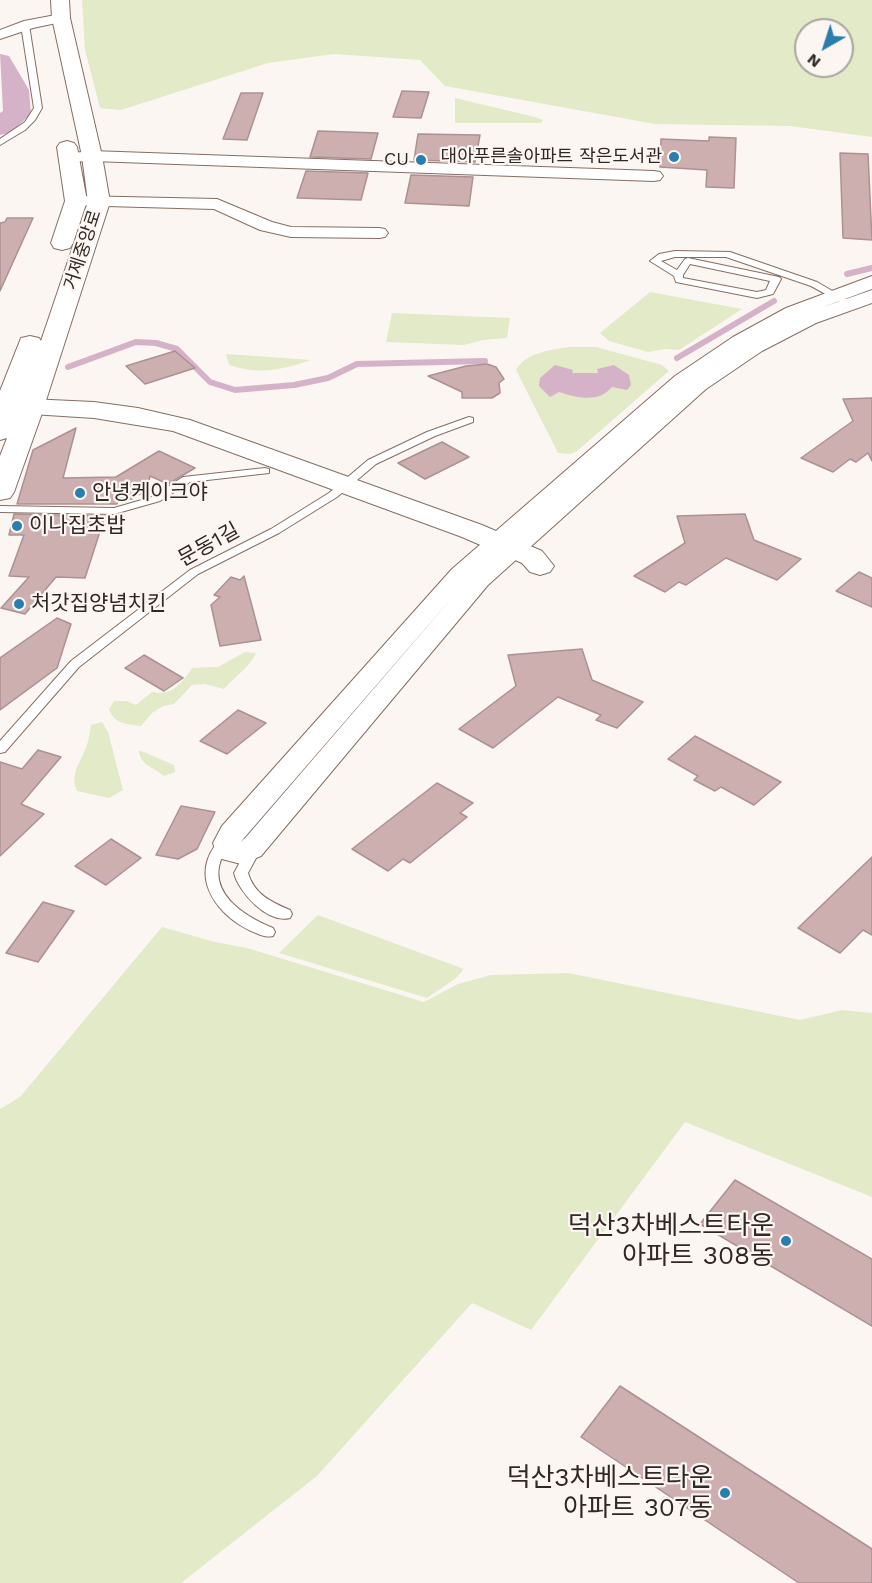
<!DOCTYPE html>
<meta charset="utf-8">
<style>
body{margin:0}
#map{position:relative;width:872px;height:1583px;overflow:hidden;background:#fcf6f3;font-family:"Work Sans",sans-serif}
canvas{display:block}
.north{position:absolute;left:794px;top:18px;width:60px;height:60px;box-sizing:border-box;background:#fcf6f3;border:2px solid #aba4a0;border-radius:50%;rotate:219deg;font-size:16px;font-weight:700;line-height:24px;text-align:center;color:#322823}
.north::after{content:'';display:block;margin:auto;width:21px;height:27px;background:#297eae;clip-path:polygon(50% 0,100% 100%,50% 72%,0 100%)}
</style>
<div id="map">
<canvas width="872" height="1583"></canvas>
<div class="north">N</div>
</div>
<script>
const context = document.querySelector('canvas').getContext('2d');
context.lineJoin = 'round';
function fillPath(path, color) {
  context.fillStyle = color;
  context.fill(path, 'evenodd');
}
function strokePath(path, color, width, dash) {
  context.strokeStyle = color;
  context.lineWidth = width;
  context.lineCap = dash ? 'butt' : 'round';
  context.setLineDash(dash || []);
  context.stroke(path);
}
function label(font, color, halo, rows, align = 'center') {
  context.font = font + ' "Work Sans","Noto Sans KR",sans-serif';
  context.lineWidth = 4.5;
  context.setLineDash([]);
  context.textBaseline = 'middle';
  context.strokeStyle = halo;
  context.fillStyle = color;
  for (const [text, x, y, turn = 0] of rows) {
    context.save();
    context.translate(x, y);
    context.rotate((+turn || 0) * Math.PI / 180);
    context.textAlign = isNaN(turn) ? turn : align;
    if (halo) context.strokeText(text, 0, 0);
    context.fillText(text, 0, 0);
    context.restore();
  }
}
fillPath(new Path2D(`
 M82,0H872V137L790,126L655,124L445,86L420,60L334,54L268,63L121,110L100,108L85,50ZM806,30H842V66H806Z
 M455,98L535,117L543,120L541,123H455Z
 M650,292L742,309L679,350L665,349L648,352L609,341L600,333Z
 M392,313L510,318L507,338L483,340L464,345L386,342Z
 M569,347H596L662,365L669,371L577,451L571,454L558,453L555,447L516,370C526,352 551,350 569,347Z
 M226,354L311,360C281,370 260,375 229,365Z
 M245,652L256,653C250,667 234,677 224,689L205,684L192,685L174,704L163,706L152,713L141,726C126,724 114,724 109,709L114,701H127L136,705L152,692C173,696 182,683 192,668L218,667Z
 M102,722L108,732L123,790L109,798L77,791C69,774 82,760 87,745C89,739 90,732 91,725Z
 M139,750L174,765L175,772L164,776C154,767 139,765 139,750Z
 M318,915L464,969L455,979L427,998L279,953Z
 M162,927L215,942L247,948L424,1002L458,984L491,975L568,973L800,1020L842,1010L872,1013V1197L685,1122L531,1330L472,1303L317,1476L181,1583H0V1109L20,1097Z`), '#e2eac8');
fillPath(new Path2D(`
 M555,365L573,370L572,373H598L597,369L614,365L629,375L631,385L627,390L612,387C599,403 577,398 559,392L550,397L539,386L540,378Z`), '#d6b2c8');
strokePath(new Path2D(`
 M847,274L872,268
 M677,358L774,301
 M68,367L136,342L156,343L177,349L210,382L235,390L294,385L328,378L357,364L485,361`), '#d6b2c8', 6);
fillPath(new Path2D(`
 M0,54L9,56L29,90L31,114L10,133L0,135V113L3,111Z`), '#d6b2c8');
const building = new Path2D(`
 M402,91L429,92L421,118L393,117Z
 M241,93H263L247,140L223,139Z
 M318,131L378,133L371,159L310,157Z
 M418,134L480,135L475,162L414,160Z
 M709,137L736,138L734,188L706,187L707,170L660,167L661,139L709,141Z
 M840,153L868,154L872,240L843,238Z
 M306,171L368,173L361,200L297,198Z
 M411,175L473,177L469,206L405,203Z
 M7,218H33L0,291V223L5,222Z
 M175,351L195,368L145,384L126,366Z
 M487,364L496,367L504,379L499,383L500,393L492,398H462V392L428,376L466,366Z
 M872,398V461L868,453L856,462L850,459L833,472L801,458L853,421L843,399Z
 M76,428L63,478L116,477L159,451L195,468L168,484L150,476L146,495L133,494L132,499H119L117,504H17L33,450Z
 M442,442L469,457L425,479L398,463Z
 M14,514L105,516L85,578L56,577L25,614L1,608L29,577L9,576L24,535H9Z
 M745,514L754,540L801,559L777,580L726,558L686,585L679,582L665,592L634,576L685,543L677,516Z
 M859,572L872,578V607L836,591Z
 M244,576L261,640L220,646L211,605L220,597L214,595L231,577L240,580Z
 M57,618L71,624L57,668L0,710V658Z
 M582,649L592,680L643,702L617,728L596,720L601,715L558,697L493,748L459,729L516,686L508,655Z
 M144,655L183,678L164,691L125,668Z
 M238,710L266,723L227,754L200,741Z
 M695,736L781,782L754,805L721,787L715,791L694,780L698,776L668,759Z
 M38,750L61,757L21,804L44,814L0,856V762L22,769Z
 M437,783L473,803L460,813L467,817L410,863L403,859L388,871L352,849Z
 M181,806L215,812L197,849L178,859L156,855Z
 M111,839L141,858L106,885L75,866Z
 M872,857V935L863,930L840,953L798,928Z
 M43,902L74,911L38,962L6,953Z
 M735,1180L872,1259V1326L700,1224Z
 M620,1386L872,1549V1583H799L581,1437Z`);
fillPath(building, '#cdafb0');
strokePath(building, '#ad9192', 1.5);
const service = new Path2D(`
 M25,23L29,25L42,108L35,120L25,130L0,145V139L25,122L34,108L21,25Z
 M675,251L730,252L817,282L848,300L840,302L811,286L726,257H675L661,261L677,270L685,259L688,258L779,277L781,279L773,294L757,298L676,282L674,276L650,261L659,254ZM690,264L770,281L766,290L757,292L683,278V275Z
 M469,417L473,418V422L435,436L376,464L337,497L279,533L198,574L79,667L5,752L0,753V741L71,661L190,570L271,529L329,493L368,460L427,432Z
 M265,468L269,469V473L190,482L160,501L114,514L0,512V506L114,508L152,497L183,477Z
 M227,834L234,839C231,844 226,849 223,855C205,892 244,916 273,928L275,932L273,936C265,938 259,934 251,931C219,916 191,881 214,847C218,841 220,836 227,834Z
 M255,842L262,847L248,873C254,894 271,902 290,910L292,914L290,918C268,924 239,893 234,873L250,844Z`);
const minor = new Path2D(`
 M61,14L66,15L68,18L66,21L33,28L0,39V30L24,21Z
 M92,151L654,171L660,172L663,176L660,180L654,181L92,161L63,162L61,158L63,154Z
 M76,196L217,199L272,222L291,227L379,228L385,229L388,233L385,237L379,238L291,237L260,230L214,209L70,205L67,201L70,197Z
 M872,276V289L823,307L872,290V303L816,323L762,351L706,389L488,585L261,856L241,864L218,858L213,843L222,826L452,569L675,376L733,337L786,308ZM457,592L247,836L241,842L244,838Z`);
const tertiary = new Path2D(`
 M7,398L94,402L138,408L190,420L482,525L542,551L554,566L550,572L540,575L530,572L522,563L462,537L173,431L94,418L0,412V400Z`);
const secondary = new Path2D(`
 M51,0H69L70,18L102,156L110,202L40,419L14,492L10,498L0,500V456L7,438L0,440V391L21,338L30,336L39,338L41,341L88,202L82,156L52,18Z
 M67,141L74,143L77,147L87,201L73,243L70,248L62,250L54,248L51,243L65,201L57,147L60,143Z`);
strokePath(service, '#856e62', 2);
strokePath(minor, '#856e62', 2);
strokePath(tertiary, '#856e62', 2);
strokePath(secondary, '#856e62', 2);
fillPath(service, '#fff');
fillPath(minor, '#fff');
fillPath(tertiary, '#fff');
fillPath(secondary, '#fff');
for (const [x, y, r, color] of [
 [674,157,6,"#297eae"],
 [421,160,6,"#297eae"],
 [80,493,6,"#297eae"],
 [17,526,6,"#297eae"],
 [19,604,6,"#297eae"],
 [786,1241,6,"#297eae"],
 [725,1493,6,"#297eae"]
]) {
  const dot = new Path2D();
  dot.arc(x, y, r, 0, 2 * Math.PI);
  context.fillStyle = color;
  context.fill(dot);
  strokePath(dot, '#fcf6f3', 2);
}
label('18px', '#322823', '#fcf6f3', [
 ["대아푸른솔아파트 작은도서관",662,157],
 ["CU",409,160]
], 'right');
label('18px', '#322823', '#fcf6f3', [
 ["거제중앙로",83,250,-72]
]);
label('21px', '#322823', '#fcf6f3', [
 ["안녕케이크야",92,493],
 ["이나집초밥",29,526],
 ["처갓집양념치킨",31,604]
], 'left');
label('21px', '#322823', '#fcf6f3', [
 ["문동1길",209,545,-29]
]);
label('26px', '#322823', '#fcf6f3', [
 ["덕산3차베스트타운",774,1226],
 ["아파트 308동",774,1256],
 ["덕산3차베스트타운",713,1478],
 ["아파트 307동",713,1508]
], 'right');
</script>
